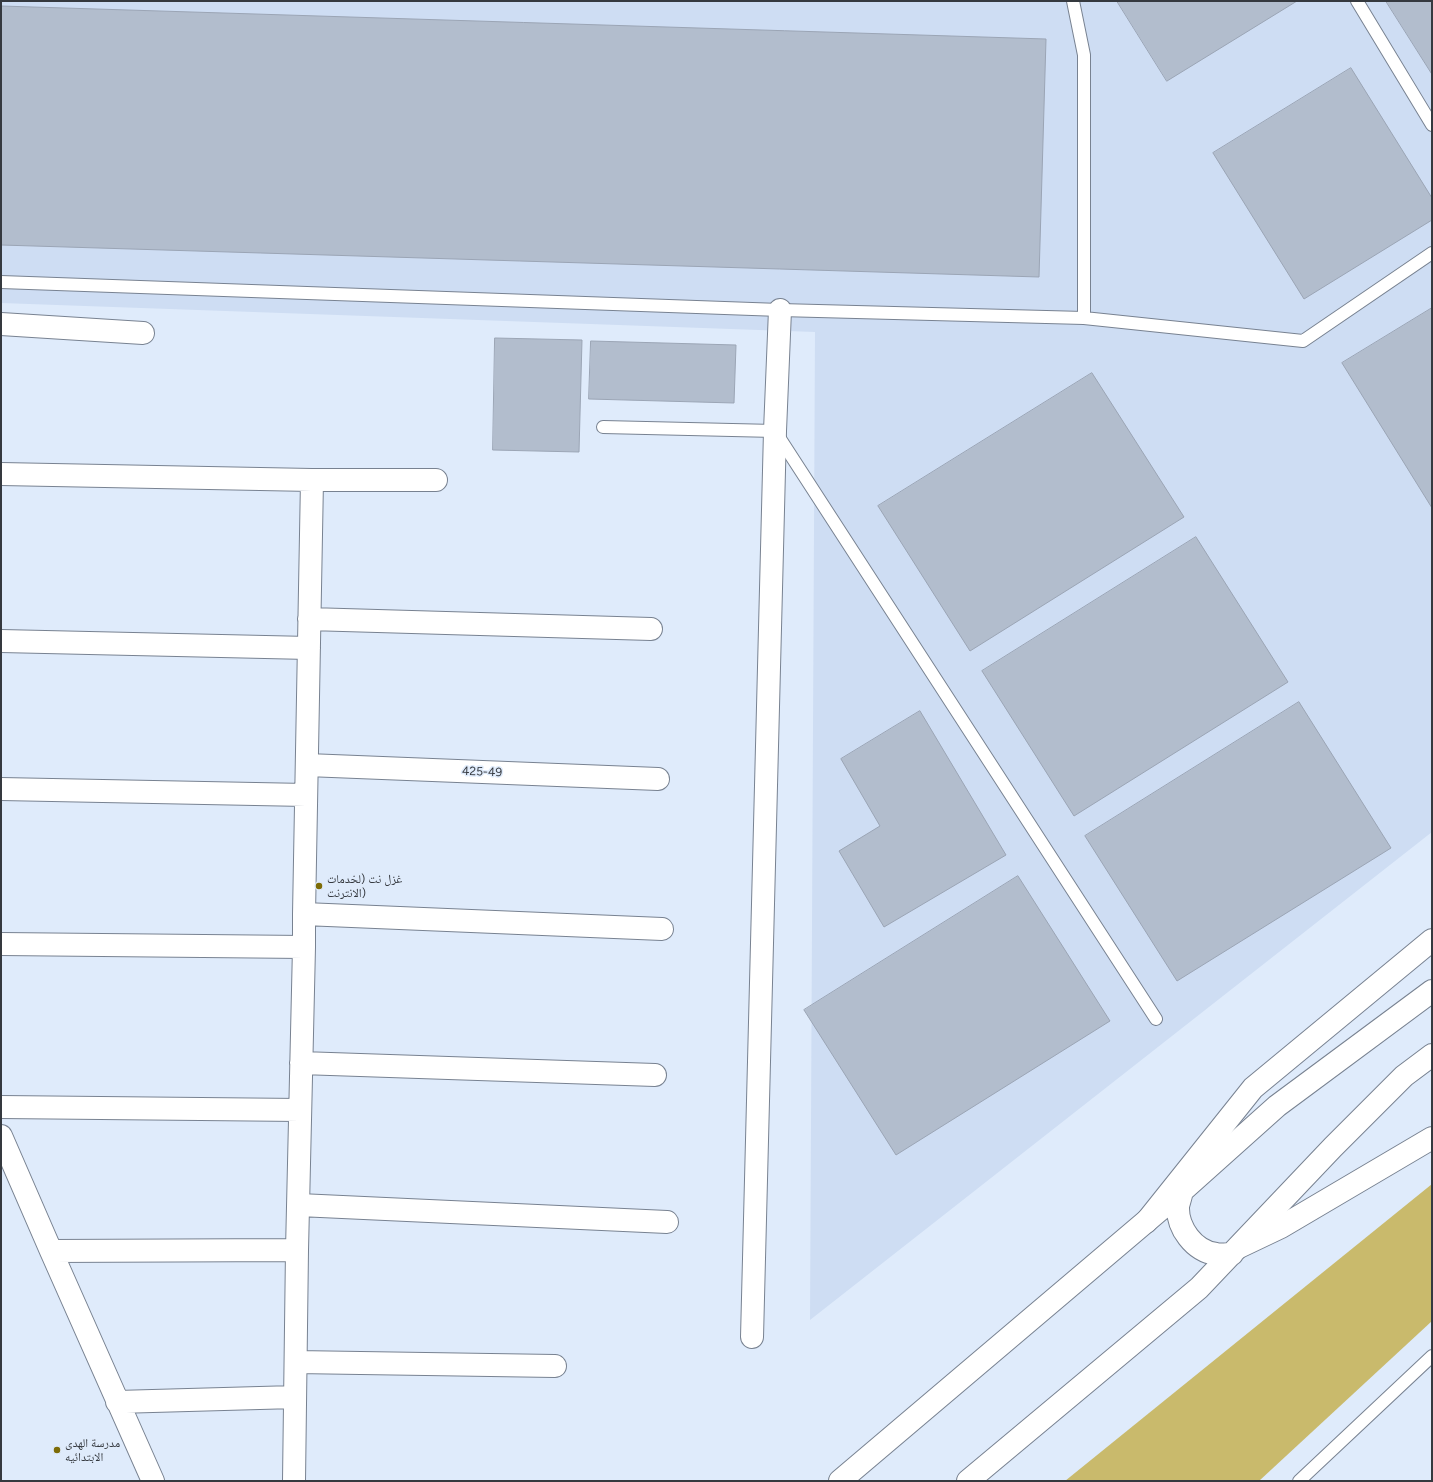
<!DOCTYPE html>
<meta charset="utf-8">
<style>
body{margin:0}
#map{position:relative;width:1433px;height:1482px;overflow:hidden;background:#dfebfb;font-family:Figtree,sans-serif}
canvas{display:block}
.frame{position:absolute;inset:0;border:2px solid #35393f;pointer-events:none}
</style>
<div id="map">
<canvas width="1433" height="1482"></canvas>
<div class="frame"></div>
</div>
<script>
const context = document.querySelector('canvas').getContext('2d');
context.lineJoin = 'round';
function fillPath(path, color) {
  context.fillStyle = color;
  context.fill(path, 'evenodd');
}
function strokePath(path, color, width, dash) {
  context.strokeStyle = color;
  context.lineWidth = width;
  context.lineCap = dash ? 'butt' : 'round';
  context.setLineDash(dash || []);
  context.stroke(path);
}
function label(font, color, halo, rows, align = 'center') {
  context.font = font + ' Figtree,"Noto Naskh Arabic",sans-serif';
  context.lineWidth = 3;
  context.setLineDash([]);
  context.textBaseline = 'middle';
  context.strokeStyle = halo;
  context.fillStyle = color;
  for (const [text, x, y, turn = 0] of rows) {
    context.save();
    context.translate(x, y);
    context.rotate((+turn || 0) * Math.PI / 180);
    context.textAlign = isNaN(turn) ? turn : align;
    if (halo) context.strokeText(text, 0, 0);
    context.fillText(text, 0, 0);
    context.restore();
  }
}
fillPath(new Path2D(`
 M1,1H1432V832L810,1320L815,332L1,303Z`), '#ceddf3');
fillPath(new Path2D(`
 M1432,1184V1321L1259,1481H1065Z`), '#c9ba6c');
const building = new Path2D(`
 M1117,1H1297L1167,81Z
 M1386,1H1432V74Z
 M1,6L1046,39L1039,277L1,245Z
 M1351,68L1432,198V220L1304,299L1213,153Z
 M1432,308V508L1342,363Z
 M495,338L582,340L579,452L493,450Z
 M591,341L736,345L734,403L589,399Z
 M1092,373L1184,517L970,651L878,506Z
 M1196,537L1288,682L1074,816L982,671Z
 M1299,702L1391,848L1177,981L1085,836Z
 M920,711L1006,855L884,927L839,851L880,826L841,759Z
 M1018,876L1110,1021L896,1155L804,1010Z`);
fillPath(building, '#b2bdcd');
strokePath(building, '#9ba5b5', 1);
const service = new Path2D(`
 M1073,1L1084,55V318
 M1357,1L1432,125
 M1,282L780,310L1084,318L1303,341L1432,253
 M603,427L775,431L1156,1019
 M1299,1481L1432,1356`);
const minor = new Path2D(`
 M1,324L143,333
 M1,474L312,480H436
 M309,619L651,629
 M1,641L309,648
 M307,765L658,779
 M1,789L306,795
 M304,914L662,929
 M1,944L304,947
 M301,1063L655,1075
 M1,1107L300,1110
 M1,1136L51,1251L153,1481
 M299,1205L667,1222
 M51,1251L297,1250
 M752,1337L775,431L780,310
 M296,1362L555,1366
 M117,1402L295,1397
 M294,1481L297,1250L304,947V914L312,480`);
const secondary = new Path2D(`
 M1182,1191C1181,1196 1179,1202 1178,1206C1177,1228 1194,1251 1216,1254C1221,1255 1227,1254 1232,1254
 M840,1481L1182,1191L1277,1106L1432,991
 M968,1481L1199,1288L1333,1147L1404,1076L1432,1055`);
const trunk = new Path2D(`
 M1146,1222L1253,1088L1432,940
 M1239,1247L1281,1227L1432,1138`);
strokePath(service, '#788291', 14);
strokePath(minor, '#788291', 24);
strokePath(secondary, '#788291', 24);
strokePath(trunk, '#788291', 24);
strokePath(service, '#fff', 12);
strokePath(minor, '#fff', 22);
strokePath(secondary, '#fff', 22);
strokePath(trunk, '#fff', 22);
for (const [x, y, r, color] of [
 [319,886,4,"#7d6c07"],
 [57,1450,4,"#7d6c07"]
]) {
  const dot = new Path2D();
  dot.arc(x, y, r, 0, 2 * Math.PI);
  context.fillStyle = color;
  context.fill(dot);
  strokePath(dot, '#dfebfb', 1.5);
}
label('12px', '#35393f', '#dfebfb', [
 ["425-49",482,772,2]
]);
label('12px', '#35393f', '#dfebfb', [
 ["غزل نت (لخدمات",327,879],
 ["الانترنت)",327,893],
 ["مدرسة الهدى",65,1443],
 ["الابتدائيه",65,1457]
], 'left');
</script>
